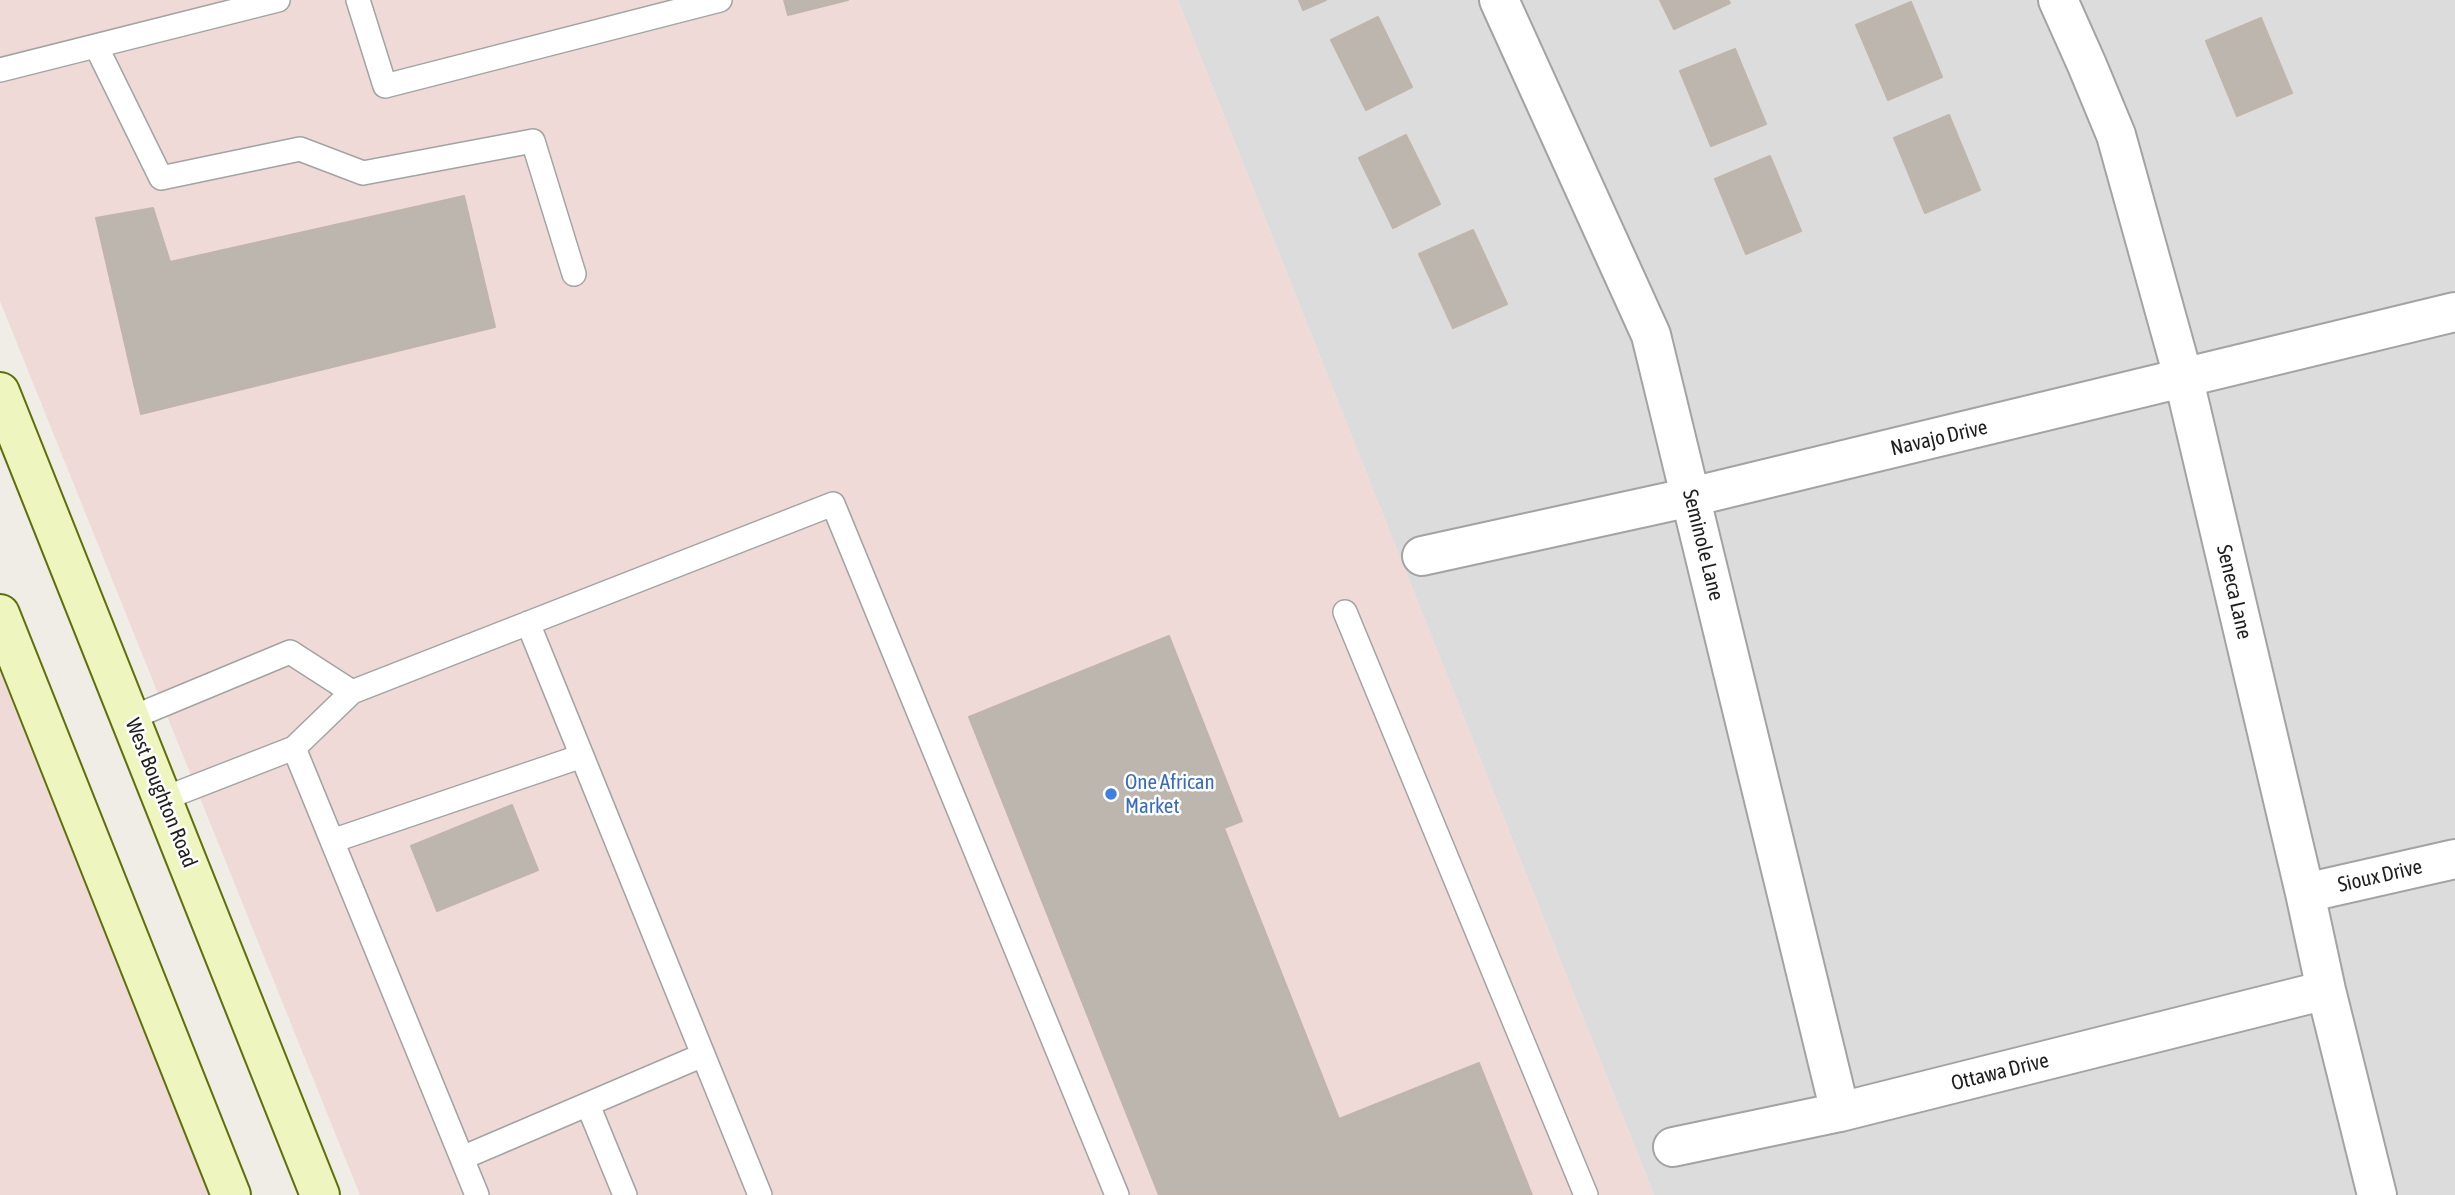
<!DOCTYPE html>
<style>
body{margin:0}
canvas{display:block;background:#efede6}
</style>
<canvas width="2455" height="1195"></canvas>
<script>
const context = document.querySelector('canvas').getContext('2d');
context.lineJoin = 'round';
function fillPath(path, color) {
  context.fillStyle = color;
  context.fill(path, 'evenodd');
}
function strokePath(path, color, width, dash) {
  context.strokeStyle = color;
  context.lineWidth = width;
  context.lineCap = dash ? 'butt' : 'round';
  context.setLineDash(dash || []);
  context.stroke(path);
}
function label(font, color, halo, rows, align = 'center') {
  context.font = font + ' "Asap Condensed",sans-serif';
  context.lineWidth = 5;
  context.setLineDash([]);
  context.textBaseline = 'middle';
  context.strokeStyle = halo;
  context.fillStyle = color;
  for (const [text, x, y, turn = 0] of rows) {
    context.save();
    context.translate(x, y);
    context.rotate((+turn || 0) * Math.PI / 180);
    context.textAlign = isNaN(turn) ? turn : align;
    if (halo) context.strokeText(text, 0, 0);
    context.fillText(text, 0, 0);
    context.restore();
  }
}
fillPath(new Path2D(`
 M1178,0H2455V1195H1654Z`), '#dddcdc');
fillPath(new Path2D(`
 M0,0H1178L1654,1195H360L0,301Z
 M0,671L210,1195H0Z`), '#efdad7');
const building = new Path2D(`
 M784,0H848L788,15Z
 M1299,0H1326L1303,10Z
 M1660,0H1728L1730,3L1674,29Z
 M1911,2L1942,77L1888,100L1856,25Z
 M1378,17L1412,87L1366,110L1331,40Z
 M2261,18L2292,93L2237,116L2206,41Z
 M1735,49L1766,124L1711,146L1680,71Z
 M1949,115L1980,190L1925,213L1894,138Z
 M1406,135L1440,204L1393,228L1359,158Z
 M1770,156L1801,231L1746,254L1715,179Z
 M464,196L495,327L141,414L96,218L153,208L170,262Z
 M1473,230L1507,304L1453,328L1419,254Z
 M1169,636L1242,821L1224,828L1339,1119L1479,1063L1532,1195H1159L969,717Z
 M512,805L538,870L437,911L411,846Z`);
fillPath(building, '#bcb6af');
strokePath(building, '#c0b5aa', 2);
const service = new Path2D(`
 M358,0L385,86L720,0
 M96,46L161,178L300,149L363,173L533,141L574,274
 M0,70L278,0
 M1345,612L1586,1195
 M528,623L760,1195
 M131,718L290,652L352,692
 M294,748L477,1195
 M163,799L294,748L352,692L833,504L1117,1195
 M332,841L582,756
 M588,1105L625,1195
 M462,1158L703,1055`);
const minor = new Path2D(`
 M1499,0L1651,335L1840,1112
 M2058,0L2087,65L2116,135L2184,380L2305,893L2326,990L2377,1195
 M1422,556L1691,497L2455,312
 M2305,893L2455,859
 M1673,1147L1840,1112L2326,990`);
const secondary = new Path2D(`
 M0,392L320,1195
 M0,614L231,1195`);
strokePath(service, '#a3a3a3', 26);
strokePath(minor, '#a3a3a3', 42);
strokePath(secondary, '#5e700c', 42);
strokePath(service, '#fff', 23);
strokePath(minor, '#fff', 38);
strokePath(secondary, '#eef5be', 38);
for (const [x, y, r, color] of [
 [1111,794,7,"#3f7fe0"]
]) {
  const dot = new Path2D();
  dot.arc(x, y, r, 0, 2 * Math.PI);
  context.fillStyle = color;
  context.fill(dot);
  strokePath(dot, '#fff', 2.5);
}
label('21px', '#1f1f1f', '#fff', [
 ["Navajo Drive",1939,438,-13],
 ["Seminole Lane",1703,545,76],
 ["Seneca Lane",2234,592,77],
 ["West Boughton Road",161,793,68],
 ["Sioux Drive",2380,876,-13],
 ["Ottawa Drive",2000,1072,-14]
]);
label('21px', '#366cbe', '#fff', [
 ["One African",1125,782],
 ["Market",1125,806]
], 'left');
</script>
